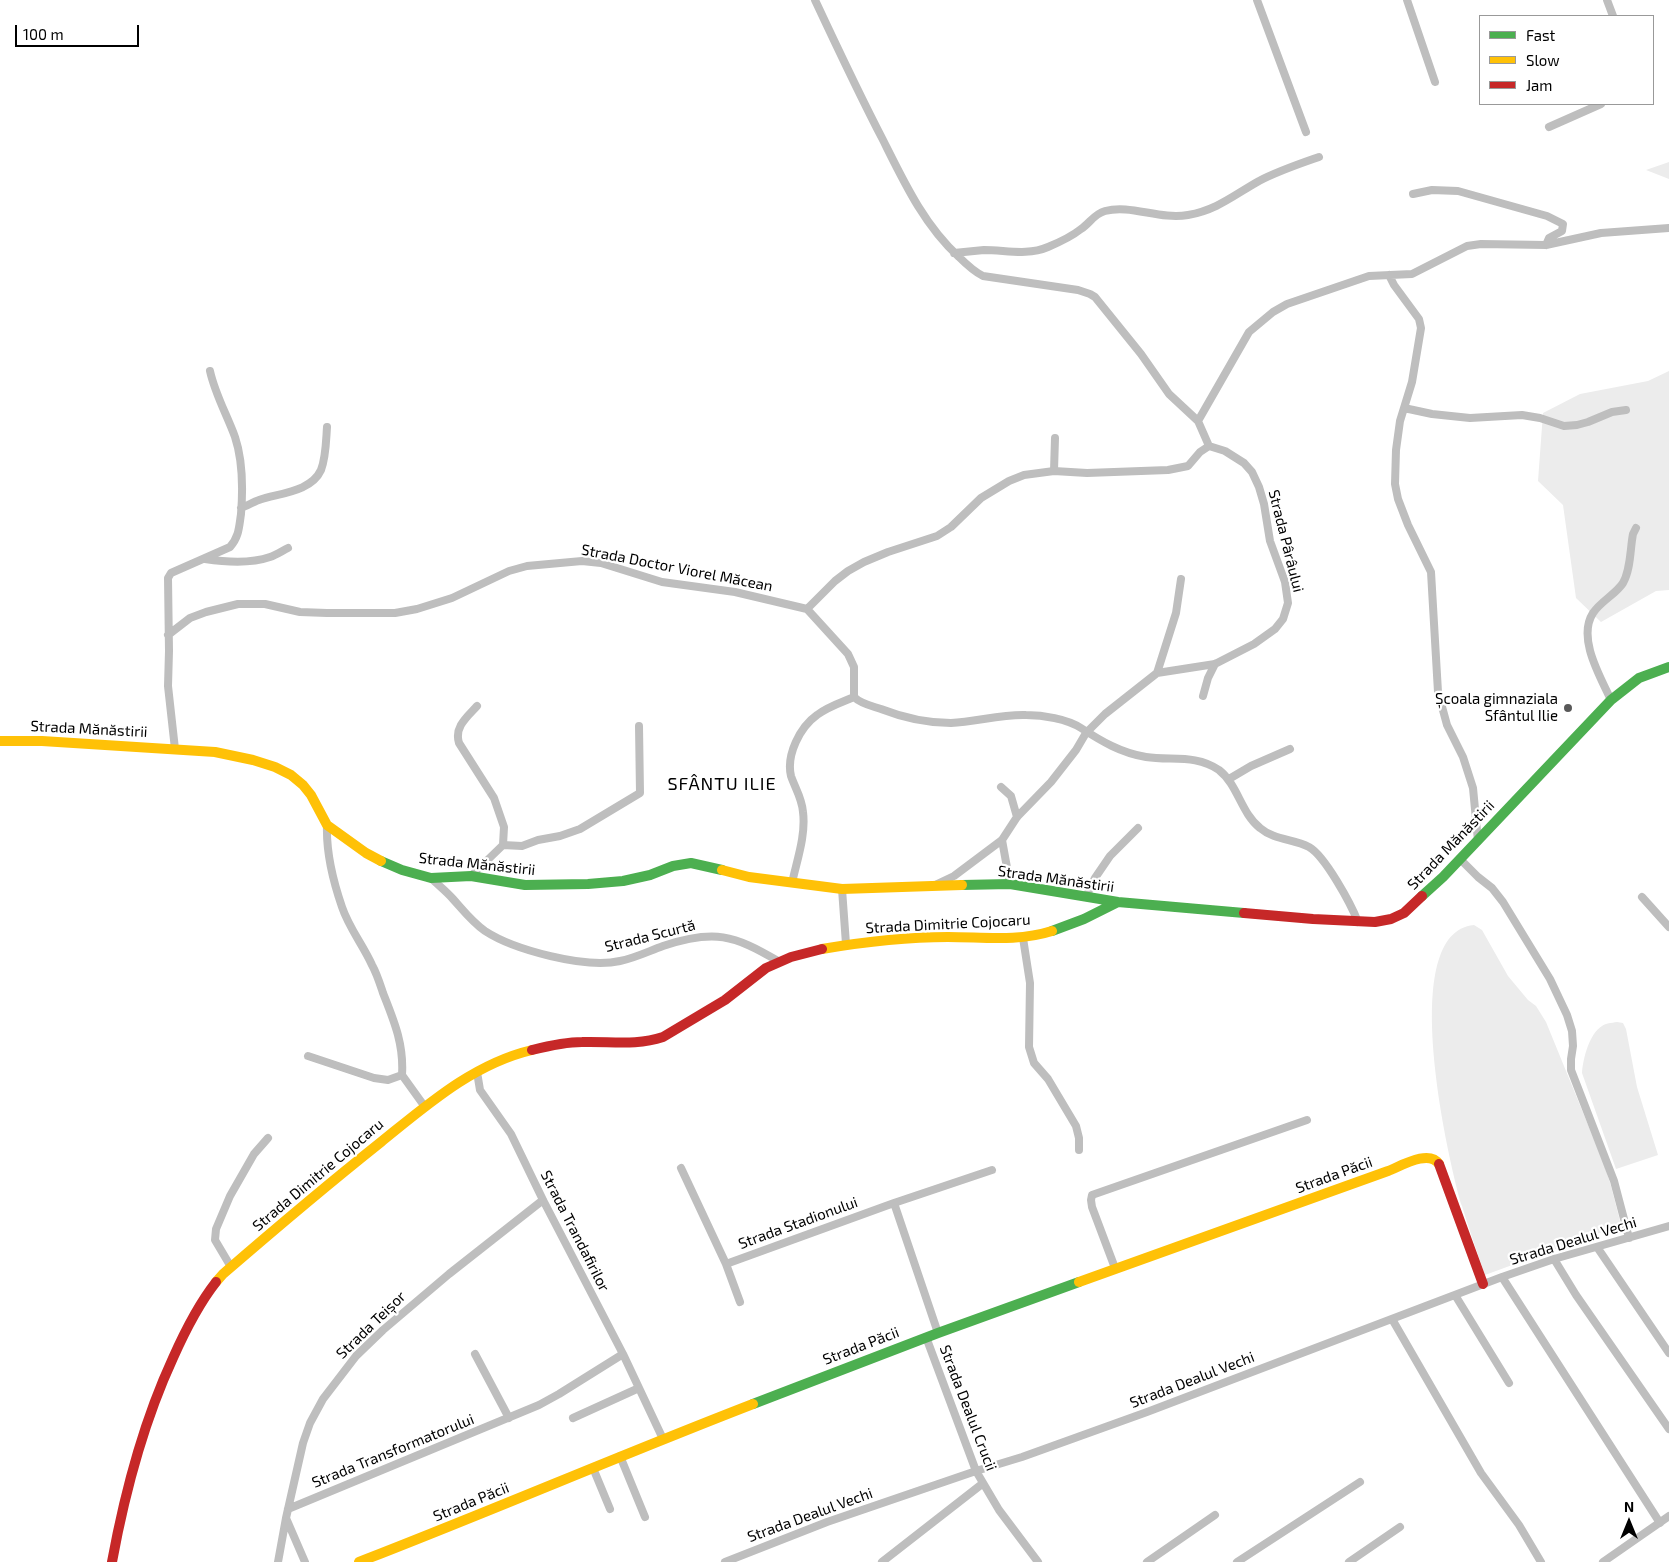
<!DOCTYPE html>
<meta charset="utf-8">
<style>
body{margin:0}
#map{position:relative;width:1669px;height:1562px;overflow:hidden;background:#fff;font-family:"Exo 2",sans-serif}
canvas{display:block}
.legend{position:absolute;left:1479px;top:15px;width:175px;height:90px;box-sizing:border-box;background:#fff;border:1px solid #999;margin:0;padding:6px 9px;list-style:none;font-size:15px;color:#000}
.legend li{display:flex;align-items:center;gap:10px;height:25px}
.legend b{width:25px;border:1px solid #999}
.north{position:absolute;left:1604px;top:1497px;width:50px;height:50px;-webkit-text-stroke:4px #fff;paint-order:stroke;rotate:0deg;font-size:14px;font-weight:700;line-height:20px;text-align:center;color:#000}
.north::after{content:'';display:block;margin:auto;width:18px;height:22px;background:#000;clip-path:polygon(50% 0,100% 100%,50% 72%,0 100%)}
.scale{position:absolute;left:15px;top:25px;width:124px;height:22px;box-sizing:border-box;border:2px solid #000;border-top:0;padding-left:6px;font-size:15px;line-height:18px;white-space:nowrap;color:#000;-webkit-text-stroke:4px #fff;paint-order:stroke}
</style>
<div id="map">
<canvas width="1669" height="1562"></canvas>
<ul class="legend">
<li><b style="height:6px;background:#4caf50"></b>Fast</li>
<li><b style="height:6px;background:#ffc107"></b>Slow</li>
<li><b style="height:6px;background:#c62828"></b>Jam</li>
</ul>
<div class="north">N</div>
<div class="scale">100 m</div>
</div>
<script>
const context = document.querySelector('canvas').getContext('2d');
context.lineJoin = 'round';
function fillPath(path, color) {
  context.fillStyle = color;
  context.fill(path, 'evenodd');
}
function strokePath(path, color, width, dash) {
  context.strokeStyle = color;
  context.lineWidth = width;
  context.lineCap = dash ? 'butt' : 'round';
  context.setLineDash(dash || []);
  context.stroke(path);
}
function label(font, color, halo, rows, align = 'center') {
  context.font = font + ' "Exo 2",sans-serif';
  context.lineWidth = 4.5;
  context.setLineDash([]);
  context.textBaseline = 'middle';
  context.strokeStyle = halo;
  context.fillStyle = color;
  for (const [text, x, y, turn = 0] of rows) {
    context.save();
    context.translate(x, y);
    context.rotate((+turn || 0) * Math.PI / 180);
    context.textAlign = isNaN(turn) ? turn : align;
    if (halo) context.strokeText(text, 0, 0);
    context.fillText(text, 0, 0);
    context.restore();
  }
}
fillPath(new Path2D(`
 M1669,162V179L1646,170Z
 M1669,371V590L1656,591L1601,622L1576,598L1563,505L1538,481L1543,413L1580,394L1648,381Z
 M1474,925L1482,930L1508,976L1528,1000L1536,1006L1546,1022L1604,1164L1611,1186L1621,1225L1485,1275C1477,1252 1469,1229 1462,1206C1448,1158 1396,932 1474,925Z
 M1617,1022L1623,1023L1626,1029L1637,1087L1658,1155L1616,1169L1582,1073C1583,1059 1589,1034 1602,1026C1606,1023 1611,1023 1617,1022Z`), '#ececec');
strokePath(new Path2D(`
 M815,0C837,47 859,94 883,140C904,182 924,225 959,257C966,264 973,271 983,276L1078,290L1090,294L1095,297L1141,354L1169,394L1198,421
 M1257,0L1306,132
 M1407,0L1435,82
 M1607,0L1613,16
 M1549,127L1601,104
 M1413,194L1432,190L1458,191L1547,216L1563,224L1562,231L1549,238L1546,245
 M954,253C964,252 974,251 984,250C1006,250 1027,256 1048,247C1060,242 1071,237 1081,229C1090,223 1094,214 1105,211C1131,204 1159,220 1188,215C1217,210 1234,195 1259,181C1278,171 1299,164 1319,157
 M1389,275L1394,285L1419,319L1421,328L1412,382L1400,421L1396,450L1395,484L1398,499L1408,525L1431,572L1438,692L1447,725L1463,757L1473,788L1478,841
 M1404,408L1432,414L1470,418L1522,415L1540,418L1564,426L1577,425L1588,422L1612,412L1626,410
 M1209,446L1198,421L1249,332L1273,312L1287,304L1369,276L1412,274L1467,246L1481,244L1546,245L1601,233L1669,228
 M1054,471L1055,438
 M241,508C247,506 253,502 259,500C279,493 311,492 321,470C326,457 326,441 327,427
 M205,559C225,562 250,564 270,557C276,555 282,551 288,548
 M807,609L835,581L848,571L864,562L888,552L937,536L951,527L981,498L1009,481L1024,475L1054,471L1087,473L1168,470L1188,466L1200,452L1209,446
 M168,635L190,618L206,612L238,604H265L300,612L327,613H395L417,609L452,598L509,571L527,566L582,561L601,563L662,582L735,592L807,609L848,654L854,667V697
 M1157,673L1176,613L1181,579
 M1203,696L1208,678L1215,664
 M1611,700C1600,676 1577,638 1593,613C1601,601 1616,594 1623,583C1631,569 1630,549 1633,534L1636,528
 M175,749L168,686L169,651L168,578L171,573L230,547C239,537 239,527 241,514C243,489 243,461 235,437C227,415 215,394 210,371
 M1229,779L1251,766L1290,749
 M1001,787L1011,796L1017,817
 M327,825C326,853 333,881 342,907C349,928 363,945 372,965C377,974 380,984 383,993C394,1021 404,1044 402,1075
 M1002,840L1010,884
 M503,845L522,846L538,840L560,836L580,829L640,793L639,726
 M1460,859L1478,877L1492,888L1503,902L1550,979L1567,1015L1572,1031L1573,1046L1571,1059V1070L1614,1181L1629,1238
 M471,876L503,845L504,827L494,798L459,743C454,727 467,717 477,706
 M431,878C438,885 446,891 453,899C463,910 472,922 485,931C514,950 586,969 620,961C635,958 649,951 663,946C714,929 734,935 778,961
 M792,883C797,860 806,835 803,812C802,798 795,788 791,776C786,755 800,727 817,715C827,707 842,702 854,697C861,704 872,706 881,709C904,718 926,723 951,723C976,722 1001,714 1026,715C1043,715 1067,719 1081,728C1101,741 1121,753 1146,757C1171,761 1196,754 1219,770C1238,785 1241,813 1260,828C1274,840 1293,839 1309,847C1325,856 1351,904 1358,922
 M935,885L954,876L1002,840L1017,817L1051,782L1076,750L1086,733L1105,714L1157,673L1215,664L1254,644L1275,629L1283,619L1288,603L1285,582L1270,541L1264,504L1259,487L1252,472L1244,463L1225,451L1209,446
 M842,889L846,944
 M1086,897L1095,878L1110,856L1138,828
 M1642,897L1669,927
 M1023,938L1030,983L1029,1047L1034,1063L1048,1079L1076,1126L1079,1138V1150
 M308,1056L374,1078L388,1080L402,1075
 M477,1072L480,1090L511,1134L543,1200L623,1354L663,1439
 M402,1075L425,1107
 M681,1168L726,1264L740,1302
 M894,1203L938,1333
 M1597,1247L1669,1353
 M1554,1259L1576,1295L1669,1429
 M726,1264L894,1203L992,1170
 M231,1267L215,1240L216,1229L230,1196L254,1154L268,1138
 M1115,1268L1092,1207L1091,1200L1092,1195L1307,1120
 M1502,1277L1660,1523
 M1455,1295L1509,1383
 M1392,1319L1481,1473L1519,1525L1541,1562
 M926,1337L976,1471L999,1510L1038,1562
 M475,1354L509,1418
 M573,1418L639,1388
 M620,1456L645,1517
 M593,1468L610,1509
 M288,1509L539,1405L559,1394L623,1354
 M278,1562L286,1518
 M305,1562L286,1518L303,1443L310,1423L323,1399L356,1356L383,1330L449,1274L543,1200
 M725,1562L827,1522L976,1471L1022,1457L1147,1412L1502,1277L1554,1259L1669,1226
 M882,1562L982,1484
 M1147,1562L1215,1515
 M1237,1562L1360,1482
 M1349,1562L1400,1527
 M1603,1562L1669,1516`), '#bebebe', 8);
strokePath(new Path2D(`
 M381,861L402,870L431,878L471,876L525,885L588,884L623,881L650,875L673,866L691,863L722,870
 M962,885L1010,884L1118,902L1244,913
 M1422,896L1443,877L1611,700L1639,678L1669,667
 M1052,931L1084,919L1118,902
 M753,1404L938,1333L1079,1282`), '#4caf50', 10);
strokePath(new Path2D(`
 M0,741H42L215,752L253,760L275,767L291,775L303,785L311,795L327,825L366,853L381,861
 M722,870L749,877L842,889L962,885
 M822,949C863,942 906,937 948,937C984,937 1017,942 1052,931
 M216,1282L223,1274C275,1229 327,1185 381,1142C427,1105 473,1064 532,1050
 M1079,1282L1388,1171C1401,1166 1429,1149 1439,1164
 M359,1562C491,1511 621,1455 753,1404`), '#ffc107', 10);
strokePath(new Path2D(`
 M1244,913L1313,919L1375,922L1391,919L1404,913L1422,896
 M532,1050C548,1046 565,1042 582,1042C610,1041 636,1046 663,1037L725,1000L766,968L791,957L822,949
 M1439,1164L1483,1284
 M112,1562C125,1491 143,1423 173,1358C185,1331 198,1305 216,1282`), '#c62828', 10);
for (const [x, y, r, color] of [
 [1568,708,5,"#595959"]
]) {
  const dot = new Path2D();
  dot.arc(x, y, r, 0, 2 * Math.PI);
  context.fillStyle = color;
  context.fill(dot);
  strokePath(dot, '#fff', 2);
}
label('15px', '#000', '#fff', [
 ["Strada Pârâului",1286,541,76],
 ["Strada Doctor Viorel Măcean",677,568,11],
 ["Strada Mănăstirii",89,729,3],
 ["Strada Mănăstirii",1451,845,-46],
 ["Strada Mănăstirii",477,864,6],
 ["Strada Mănăstirii",1056,879,8],
 ["Strada Dimitrie Cojocaru",948,924,-3],
 ["Strada Scurtă",650,936,-14],
 ["Strada Dimitrie Cojocaru",318,1175,-40],
 ["Strada Păcii",1334,1175,-20],
 ["Strada Stadionului",798,1223,-20],
 ["Strada Trandafirilor",575,1231,63],
 ["Strada Dealul Vechi",1573,1241,-17],
 ["Strada Teișor",371,1325,-44],
 ["Strada Păcii",861,1346,-21],
 ["Strada Dealul Vechi",1192,1380,-21],
 ["Strada Dealul Crucii",968,1408,69],
 ["Strada Transformatorului",393,1451,-22],
 ["Strada Păcii",471,1502,-22],
 ["Strada Dealul Vechi",810,1515,-20]
]);
label('15px', '#000', '#fff', [
 ["Școala gimnaziala",1558,699],
 ["Sfântul Ilie",1558,716]
], 'right');
context.letterSpacing = '1px';
label('18px', '#000', '#fff', [
 ["SFÂNTU ILIE",722,784]
]);
context.letterSpacing = '0px';
</script>
